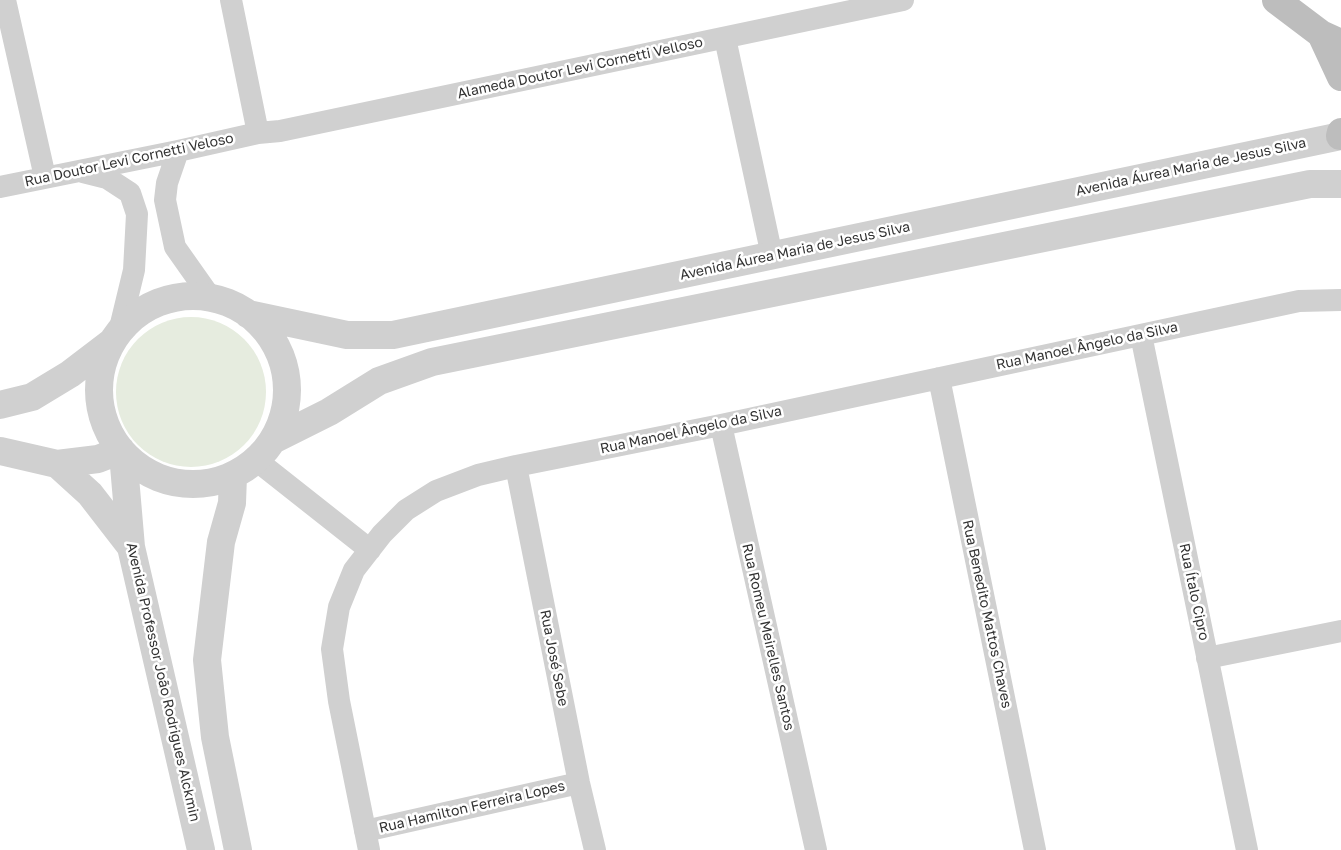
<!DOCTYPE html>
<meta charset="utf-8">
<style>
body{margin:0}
canvas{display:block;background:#fff}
</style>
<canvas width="1341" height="850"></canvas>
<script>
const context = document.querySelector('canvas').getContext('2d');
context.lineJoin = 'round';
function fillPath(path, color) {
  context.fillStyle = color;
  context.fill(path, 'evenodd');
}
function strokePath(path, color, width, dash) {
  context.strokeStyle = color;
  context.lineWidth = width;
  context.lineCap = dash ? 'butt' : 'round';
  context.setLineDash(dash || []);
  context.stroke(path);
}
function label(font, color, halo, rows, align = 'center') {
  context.font = font + ' "Golos Text",sans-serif';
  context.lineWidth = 5;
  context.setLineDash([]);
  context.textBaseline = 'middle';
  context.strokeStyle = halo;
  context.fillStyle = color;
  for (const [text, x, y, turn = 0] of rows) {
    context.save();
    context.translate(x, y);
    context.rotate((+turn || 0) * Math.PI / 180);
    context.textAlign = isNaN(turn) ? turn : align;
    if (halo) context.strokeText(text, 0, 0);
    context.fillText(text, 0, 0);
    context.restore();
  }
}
fillPath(new Path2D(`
 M116 392a75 75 0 1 1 150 0a75 75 0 1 1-150 0Z`), '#e6ecdf');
strokePath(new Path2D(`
 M5,0L45,177
 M231,0L258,133
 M725,38L772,256
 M178,151L167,183L165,200L175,247L211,298
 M83,172L107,178L130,193L137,214L134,270L119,332
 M0,187L178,151L258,133L280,131L903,0
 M1141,335L1247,850
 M939,378L1035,850
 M721,425L816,850
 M256,460L370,550
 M516,466L579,783L595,850
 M1207,658L1341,631
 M365,831L579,783
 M369,850L339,701L332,649L339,607L354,570L382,534L406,510L436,491L478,475L516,466L721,425L1299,301L1341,300`), '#d0d0d0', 22);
strokePath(new Path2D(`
 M99 390a94 94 0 1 1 188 0a94 94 0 1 1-188 0Z
 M248,314L347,335H393L1341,136
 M0,405L32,397L70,374L112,342
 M273,440L329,412L379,381L432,362L1310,184H1341
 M0,451L57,464L98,459L121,450
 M123,454L131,547L201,850
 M57,464L90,494L131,547
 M233,476L232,503L221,542L207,660L215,737L238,850`), '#d0d0d0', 28);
strokePath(new Path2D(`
 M1276,0L1321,34L1341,43
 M1321,34L1341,77
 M1340,136L1341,132`), '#bdbdbd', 28);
label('14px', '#333', '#fff', [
 ["Alameda Doutor Levi Cornetti Velloso",580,68,-12],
 ["Rua Doutor Levi Cornetti Veloso",129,160,-12],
 ["Avenida Áurea Maria de Jesus Silva",1191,167,-12],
 ["Avenida Áurea Maria de Jesus Silva",795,251,-12],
 ["Rua Manoel Ângelo da Silva",1087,346,-12],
 ["Rua Manoel Ângelo da Silva",691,430,-12],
 ["Rua Ítalo Cipro",1194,592,78],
 ["Rua Benedito Mattos Chaves",987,614,78],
 ["Rua Romeu Meirelles Santos",768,637,77],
 ["Rua José Sebe",554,658,79],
 ["Avenida Professor João Rodrigues Alckmin",163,682,77],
 ["Rua Hamilton Ferreira Lopes",472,807,-13]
]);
</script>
